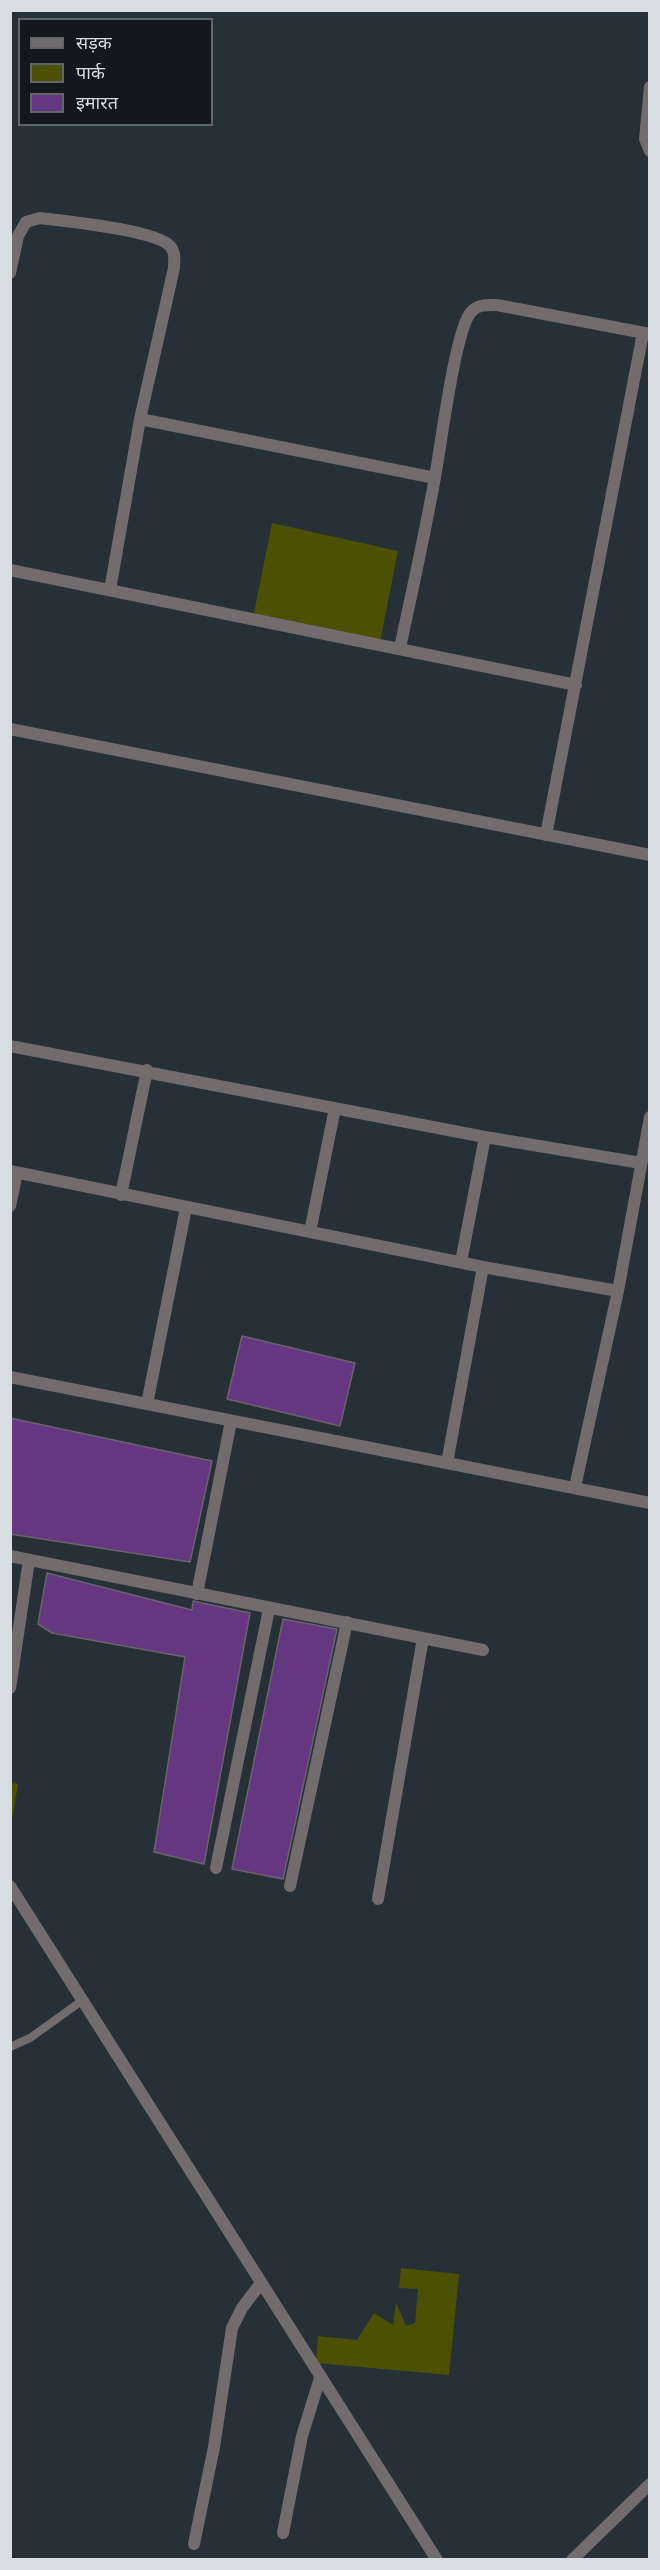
<!DOCTYPE html>
<meta charset="utf-8">
<style>
body{margin:0}
#map{position:relative;width:660px;height:2570px;overflow:hidden;background:#283037;font-family:"PT Sans Narrow","Noto Sans Devanagari",sans-serif}
canvas{display:block}
.frame{position:absolute;inset:0;border:12px solid #d8dde2;pointer-events:none}
.legend{position:absolute;left:18px;top:18px;width:195px;height:108px;box-sizing:border-box;background:#14171b;border:2px solid #62666b;margin:0;padding:8px 10px;list-style:none;font-size:18px;color:#d8dde2}
.legend li{display:flex;align-items:center;gap:12px;height:30px}
.legend b{width:30px;border:2px solid #62666b}
</style>
<div id="map">
<canvas width="660" height="2570"></canvas>
<div class="frame"></div>
<ul class="legend">
<li><b style="height:8px;background:#736c6d"></b>सड़क</li>
<li><b style="height:16px;background:#4b5100"></b>पार्क</li>
<li><b style="height:16px;background:#653781"></b>इमारत</li>
</ul>
</div>
<script>
const context = document.querySelector('canvas').getContext('2d');
context.lineJoin = 'round';
function fillPath(path, color) {
  context.fillStyle = color;
  context.fill(path, 'evenodd');
}
function strokePath(path, color, width, dash) {
  context.strokeStyle = color;
  context.lineWidth = width;
  context.lineCap = dash ? 'butt' : 'round';
  context.setLineDash(dash || []);
  context.stroke(path);
}
fillPath(new Path2D(`
 M272,523L398,551L380,642L253,618Z
 M11,1783L18,1784L11,1825L10,1783Z
 M401,2268L459,2274L449,2375L316,2363L318,2336L357,2340L374,2313L393,2325L396,2302L406,2326L415,2323L418,2289L399,2288Z`), '#4b5100');
const building = new Path2D(`
 M242,1336L355,1363L340,1426L227,1399Z
 M10,1418L212,1461L190,1562L10,1534Z
 M47,1573L192,1610L193,1601L250,1613L204,1864L154,1852L185,1657L52,1633L38,1624Z
 M283,1619L337,1629L283,1879L232,1869Z`);
fillPath(building, '#653781');
strokePath(building, '#69636d', 1.5);
strokePath(new Path2D(`
 M10,2047L30,2038L83,2000`), '#736c6d', 8);
strokePath(new Path2D(`
 M650,87L645,139L650,151
 M10,273L18,236L26,222L40,218C65,221 156,230 170,246C176,253 174,260 174,268L140,419L110,590
 M140,419L435,478
 M10,570L576,685
 M400,648C412,591 425,534 435,477C441,446 455,330 471,312C478,304 487,305 497,305L650,334
 M10,729L650,855
 M546,835L643,333
 M10,1046L485,1137L641,1163
 M10,1171L483,1267L618,1291
 M121,1195L147,1070
 M10,1206L17,1173
 M310,1232L335,1108
 M461,1262L485,1137
 M10,1377L650,1503
 M147,1404L186,1208
 M447,1463L483,1267
 M575,1487L618,1291L650,1117
 M10,1556L483,1650
 M197,1594L231,1421
 M10,1688L29,1560
 M216,1868L269,1609
 M10,1886L437,2560
 M290,1886L347,1622
 M378,1899L423,1638
 M283,2533L302,2436L320,2378
 M194,2544L214,2447L232,2328L242,2308L261,2283
 M572,2560L650,2484`), '#736c6d', 12);
</script>
